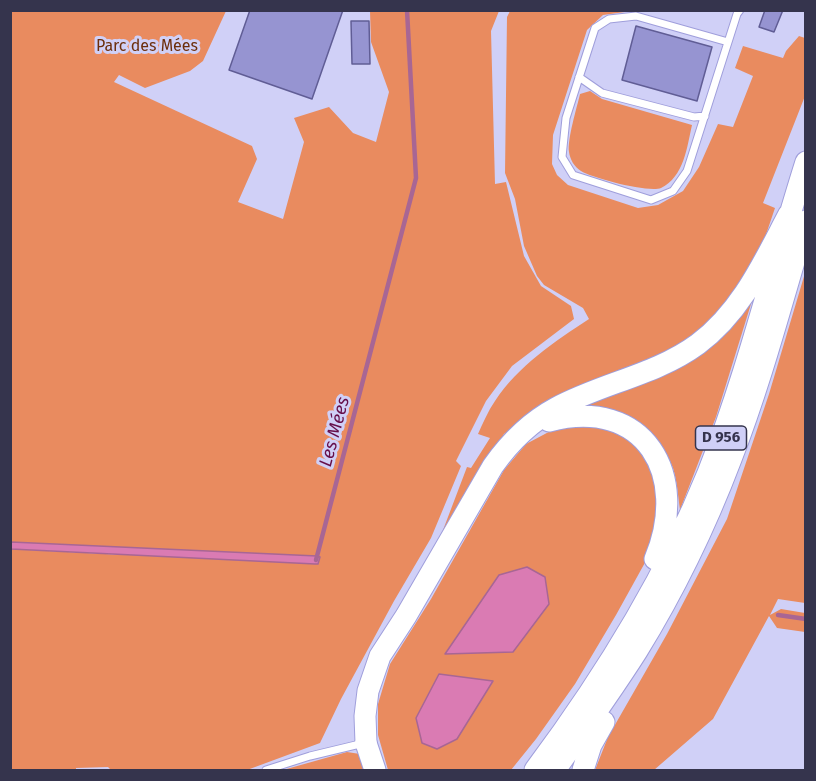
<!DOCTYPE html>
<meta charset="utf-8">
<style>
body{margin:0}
#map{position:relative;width:816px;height:781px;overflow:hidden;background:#d0d0f7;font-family:"Fira Sans",sans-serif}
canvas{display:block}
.frame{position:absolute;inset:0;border:12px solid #35344d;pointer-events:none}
</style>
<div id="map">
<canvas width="816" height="781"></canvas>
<div class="frame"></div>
</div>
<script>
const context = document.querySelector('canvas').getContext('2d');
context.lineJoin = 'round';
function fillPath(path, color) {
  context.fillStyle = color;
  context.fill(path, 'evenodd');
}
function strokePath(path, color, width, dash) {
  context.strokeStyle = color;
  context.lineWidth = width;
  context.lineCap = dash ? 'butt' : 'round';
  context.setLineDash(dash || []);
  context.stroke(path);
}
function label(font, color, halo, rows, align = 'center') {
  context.font = font + ' "Fira Sans",sans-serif';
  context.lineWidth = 6;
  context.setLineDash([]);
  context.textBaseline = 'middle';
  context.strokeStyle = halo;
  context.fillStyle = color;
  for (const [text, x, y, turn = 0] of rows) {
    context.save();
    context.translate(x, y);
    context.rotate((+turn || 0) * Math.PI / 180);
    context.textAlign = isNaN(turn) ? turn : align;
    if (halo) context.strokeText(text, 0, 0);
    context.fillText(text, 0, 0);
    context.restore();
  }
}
fillPath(new Path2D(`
 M10,11H226L203,61L190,71L145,88L119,75L114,82L252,146L257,159L238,202L283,219L304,142L294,118L329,107L353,133L376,142L389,92L371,42L370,11H499L491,31L495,184L506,182L524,256L541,286L571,306L574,319L512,366L486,401L456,461L461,466L431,538L394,601L341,699L320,743L247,770H111L108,767L76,768V770H11V549L124,555L178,551L11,542Z
 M510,11H632L603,15L587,30L553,135L552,164L557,175L568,185L638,208L658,205L683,191L699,167L718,124L733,127L753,76L735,68L743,46L783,58L786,51L799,36L805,38V96L763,203L775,208L755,267L691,343L545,405L504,434L440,538L467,467L471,468L490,438L478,434C483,423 488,411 495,401C518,366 555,341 589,319L583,308L544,285L537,276L524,246L515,199L505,173L507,17Z
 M590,91L602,99L692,125C687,147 684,177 661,188C649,193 592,178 581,171C574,167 570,159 569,152C567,140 577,107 580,94Z
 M805,273V603L778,599L770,615L781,609L805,613V632L777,628L769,616L713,719L654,770H595L608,737L667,634L727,519L769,394Z
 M755,291L716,417L680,510C678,495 677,481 673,468C659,430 620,407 581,406L645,381Z
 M560,426H607L643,449L664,496L647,559L616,615L575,684L536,739L511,770H388L378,735V704L390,664L431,599L504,470L526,444Z
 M347,752L360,754L365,770H283Z`), '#e98b5f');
const water = new Path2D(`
 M11,542L317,556L320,557L318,564H315L11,549Z
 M527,567L545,577L549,604L513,652L445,654L499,575Z
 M439,674L493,681L457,739L437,749L422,743L416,718Z`);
fillPath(water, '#da7bb3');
strokePath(water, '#a86694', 1.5);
strokePath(new Path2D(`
 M316,560L416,178L407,10
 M778,615L806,619`), '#a86694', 4.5);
const building = new Path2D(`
 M250,10H343L312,99L229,70Z
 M765,10H783L774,32L759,27Z
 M351,21H369L370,64H352Z
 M636,26L712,47L697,101L622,80Z`);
fillPath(building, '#9694d1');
strokePath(building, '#605d95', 1.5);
const service = new Path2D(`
 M728,42L636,16L609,19L595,28L566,118L562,157L573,175L651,200L673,191L687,171L737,14L740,10
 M579,77L602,93L694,117L705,116
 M266,770L310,756L364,743`);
const primary = new Path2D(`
 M366,743L375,770`);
const trunk = new Path2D(`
 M549,421C645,396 690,475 655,559
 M366,743L365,716L368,691L380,656L406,616L493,466C510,442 530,422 556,408C602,383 656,375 698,344C742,311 764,261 789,214
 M535,770C603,679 665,579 708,473C748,372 773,266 806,162
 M555,770C583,731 611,692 637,651C674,591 706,525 731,459C761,382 782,301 806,221
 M583,770L591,745L604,722`);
strokePath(service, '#9f9edb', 9);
strokePath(primary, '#9f9edb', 23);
strokePath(trunk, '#9f9edb', 23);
strokePath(service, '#fff', 7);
strokePath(primary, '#fff', 21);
strokePath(trunk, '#fff', 21);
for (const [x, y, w] of [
 [721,438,51]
]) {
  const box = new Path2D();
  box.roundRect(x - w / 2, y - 12, w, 24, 4.5);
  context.fillStyle = '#d0d0f7';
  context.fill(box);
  strokePath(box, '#35344d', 1.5);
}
label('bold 15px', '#35344d', null, [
 ["D 956",721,438]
]);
label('16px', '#6c2e0b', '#d0d0f7', [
 ["Parc des Mées",147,47]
]);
label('italic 18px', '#660f4a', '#d0d0f7', [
 ["Les Mées",335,432,-75]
]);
</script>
